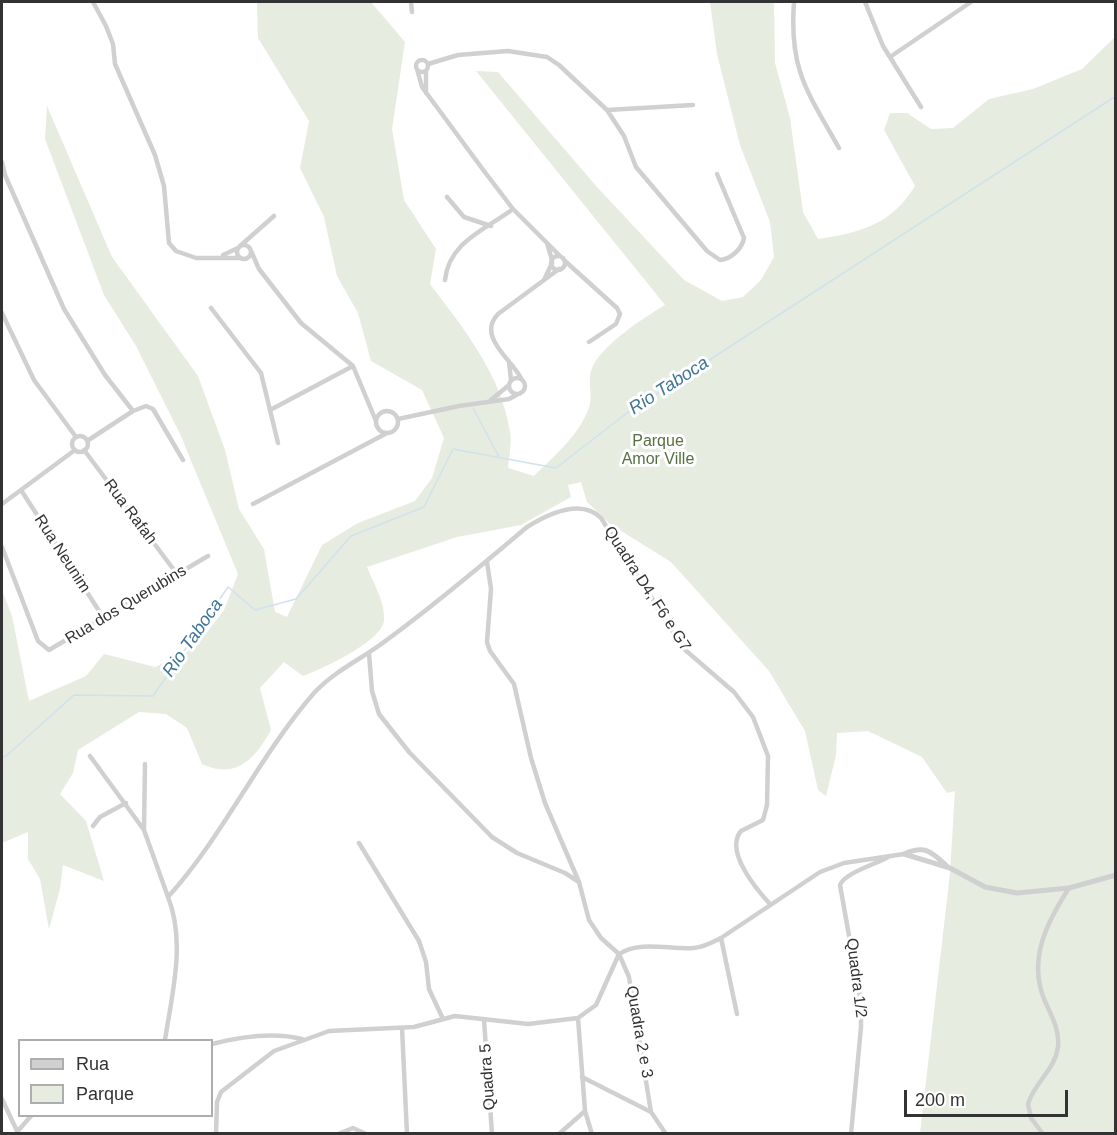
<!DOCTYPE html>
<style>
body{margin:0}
#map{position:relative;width:1117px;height:1135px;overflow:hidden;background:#fff;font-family:Arial,sans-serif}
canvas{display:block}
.frame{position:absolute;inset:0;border:3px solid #333;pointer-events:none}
.legend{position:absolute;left:18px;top:1039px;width:195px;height:78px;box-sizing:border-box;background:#fff;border:2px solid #adadad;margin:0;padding:8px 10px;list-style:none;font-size:18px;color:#333}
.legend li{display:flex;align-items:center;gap:12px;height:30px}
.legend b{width:30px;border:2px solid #adadad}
.scale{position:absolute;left:904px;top:1090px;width:164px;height:27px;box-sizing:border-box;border:3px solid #333;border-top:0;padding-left:8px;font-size:18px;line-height:21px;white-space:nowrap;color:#333;-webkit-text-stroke:4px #fff;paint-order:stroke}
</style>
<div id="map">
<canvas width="1117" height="1135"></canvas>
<div class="frame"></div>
<ul class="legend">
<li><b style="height:8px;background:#d0d0d0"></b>Rua</li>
<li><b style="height:16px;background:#e6ecdf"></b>Parque</li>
</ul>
<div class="scale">200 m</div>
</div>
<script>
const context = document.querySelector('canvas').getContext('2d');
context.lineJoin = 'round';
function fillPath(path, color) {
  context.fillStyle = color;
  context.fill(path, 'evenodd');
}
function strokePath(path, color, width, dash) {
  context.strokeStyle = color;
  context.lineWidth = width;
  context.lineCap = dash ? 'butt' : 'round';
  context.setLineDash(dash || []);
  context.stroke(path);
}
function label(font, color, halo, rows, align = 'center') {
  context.font = font + ' Arial,sans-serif';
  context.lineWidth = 6;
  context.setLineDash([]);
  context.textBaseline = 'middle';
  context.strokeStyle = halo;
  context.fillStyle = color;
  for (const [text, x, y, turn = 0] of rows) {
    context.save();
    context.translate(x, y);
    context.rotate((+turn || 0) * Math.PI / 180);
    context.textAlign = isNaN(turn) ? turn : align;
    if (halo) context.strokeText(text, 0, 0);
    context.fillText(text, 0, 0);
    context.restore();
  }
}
fillPath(new Path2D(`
 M257,2H371L405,42L392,129L404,200L436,249L430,284C464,329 501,374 510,432C512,443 509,457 508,468L534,476C555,455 582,433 590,404C592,393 588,381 591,371C598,347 645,317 665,305L476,71L498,72L597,187L684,280L722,301L743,297L761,280L774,257L770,222L740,145L717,54L710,2H774L775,63L790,118L803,212L818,239C860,233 892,224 915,186L884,130L890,113H907L931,129L953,128L989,99L1033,89L1082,69L1115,37V1133H920L950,873L955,791L947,793L922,757L868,731L837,733L836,755L826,796L818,790L805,731L769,671L671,562L610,524L587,502L581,482L568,485L571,497L521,525L457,537L367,567C373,583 385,601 384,620C383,641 322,669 303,676L284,662L260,688L271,730C255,759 236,780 202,764L187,728L166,714L139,712L78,750L73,773L60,794L86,821L104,881L63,865L60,889L49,929L40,879L28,859V832L2,843V590L12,616L29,701L86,676L104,654L155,667L195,648L224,610L238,574L180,434L136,346L104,295L45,139L47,106L112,257L198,376L225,450L239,509L264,549L275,612L287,617L322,545L358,523L415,501L432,478L444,438L422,390L371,361L358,313L337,276L324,217L300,168L309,121L258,38Z`), '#e6ecdf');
strokePath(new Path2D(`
 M473,408L499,457
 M2,757L6,756L74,695L153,696L228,587L255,610L296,599L351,536L424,507L453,449L556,468L623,416L1116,96`), '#cfe2ee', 1.5);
strokePath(new Path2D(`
 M93,2L106,26L113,44L115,64L155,155L164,186L169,243L176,251L196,258H241
 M411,2L412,12
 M794,2C789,70 807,91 839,148
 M865,2L883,46L921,107
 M890,57L971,2
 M416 66a6 6 0 1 1 12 0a6 6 0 1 1-12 0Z
 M428,64L458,55L508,51L547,57L559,65L607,110L624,136L636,167L707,251L720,260C731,259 742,249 744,238L717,174
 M417,69L422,87L484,171L513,209L560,256
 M426,93V71
 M607,110L693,105
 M2,162L5,175L64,309L105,375L133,411
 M447,197L464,217L491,226
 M547,243L552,260
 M237 252a7 7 0 1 1 14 0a7 7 0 1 1-14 0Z
 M240,246L274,216
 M251,251L259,269L301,323L353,366L376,421
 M223,255L238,248
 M551 263a7 7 0 1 1 14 0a7 7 0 1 1-14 0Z
 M565,261L617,308L620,314L616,324L589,342
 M445,280C449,242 485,230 513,209
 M544,280L552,263
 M211,308L261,373L278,443
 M2,313L34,380L76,437
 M509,362L511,380
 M509 386a8 8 0 1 1 16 0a8 8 0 1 1-16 0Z
 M522,380C513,360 476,337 498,314L559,269
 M491,400L509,385
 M272,409L353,366
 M376 422a11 11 0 1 1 22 0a11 11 0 1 1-22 0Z
 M398,419L459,406L509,399L518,394
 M72 444a8 8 0 1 1 16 0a8 8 0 1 1-16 0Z
 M87,441L133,411L146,406L153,409L183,460
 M84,450L177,574
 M21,490L103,617
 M2,504L75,450
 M253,504L387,433
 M2,547L38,641L49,650L208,556
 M487,562L491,589L487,642L490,651L514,684L531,758L545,803L579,882
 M369,654L372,691L379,714L409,752L492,837L517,853L565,873L579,882L589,920L601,938L619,954L629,977L651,1112L666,1134
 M90,756L144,830
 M145,764L144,830L168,897
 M93,826L100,817L126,803
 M359,843L419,941L426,962L429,989L443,1019
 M721,938L737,1014
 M578,1018L585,1111L592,1134
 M484,1020L492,1134
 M402,1028L407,1134
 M165,1040C172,994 186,942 168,897C224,835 259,756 314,693C335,670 364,658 388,639C436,604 481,566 527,527C548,514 581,498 601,518L684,649L734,692L753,717L768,756L767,805L763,820L741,831C724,851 757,890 770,904
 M212,1044C239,1037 274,1032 302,1039
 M582,1077L651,1112
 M2,1099L17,1131
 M17,1132L31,1116
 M216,1134L217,1102L221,1092L274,1051L329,1031L414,1027L455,1016L528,1024L578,1018L596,1005L619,954C640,940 670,950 694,948C704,947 713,942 721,938L820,872L844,863L904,854
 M338,1134L353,1128L366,1134
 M559,1134L585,1111
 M851,1134L861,1027V1003L840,885C844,873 877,864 890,856
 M1043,1134L1031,1118L1028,1104C1034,1083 1055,1070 1058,1047C1060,1030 1051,1015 1044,999C1028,959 1047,922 1069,888`), '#d0d0d0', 4.5);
strokePath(new Path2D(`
 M904,854L950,868L985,887L1017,893L1069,888L1116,875
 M904,854C925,844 932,852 948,867`), '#d0d0d0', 5);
label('16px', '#56703f', '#fff', [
 ["Parque",658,442],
 ["Amor Ville",658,460]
]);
label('16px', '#333', '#fff', [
 ["Rua Rafah",130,512,53],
 ["Rua Neunim",62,554,57],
 ["Quadra D4, F6 e G7",647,589,57],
 ["Rua dos Querubins",126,605,-31],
 ["Quadra 1/2",856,978,83],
 ["Quadra 2 e 3",639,1032,80],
 ["Quadra 5",488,1077,-94]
]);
label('italic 18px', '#3f7597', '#fff', [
 ["Rio Taboca",669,386,-33],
 ["Rio Taboca",193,638,-55]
]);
</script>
